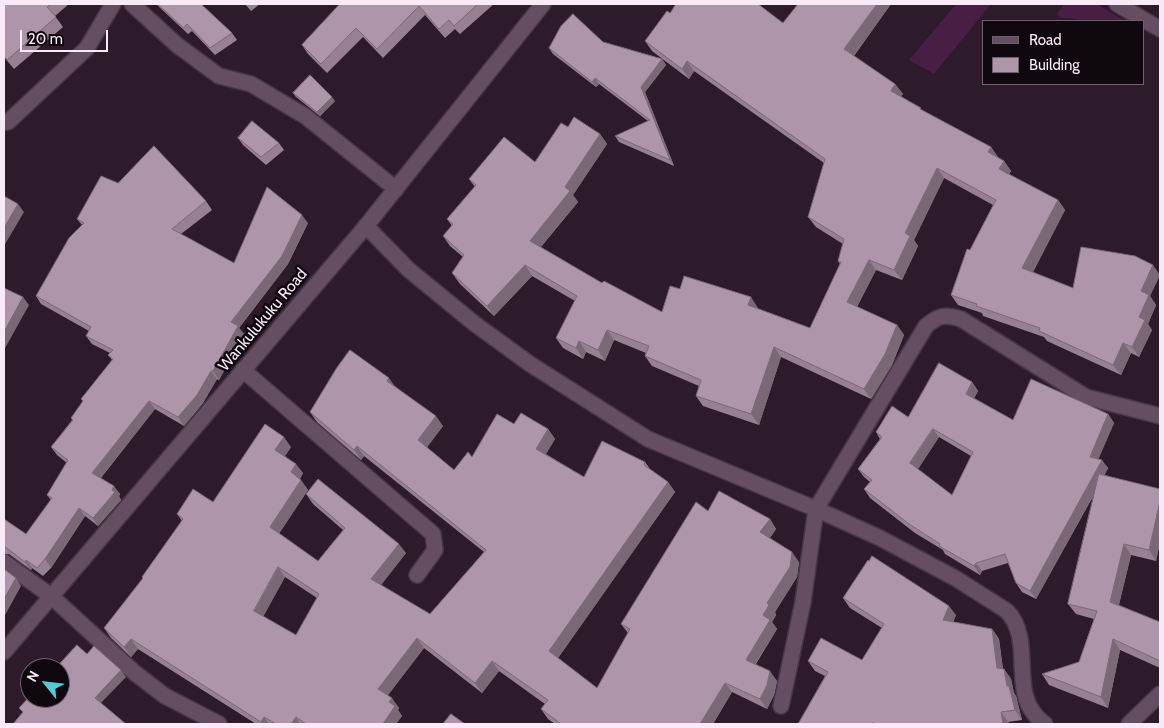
<!DOCTYPE html>
<style>
body{margin:0}
#map{position:relative;width:1164px;height:728px;overflow:hidden;background:#2d1a2b;font-family:Cabin,sans-serif}
canvas{display:block}
.frame{position:absolute;inset:0;border:5px solid #f8eaf6;pointer-events:none}
.legend{position:absolute;left:982px;top:20px;width:162px;height:65px;box-sizing:border-box;background:#10080f;border:1px solid #6d626b;margin:0;padding:6px 9px;list-style:none;font-size:15px;color:#f8eaf6}
.legend li{display:flex;align-items:center;gap:10px;height:25px}
.legend b{width:25px;border:1px solid #6d626b}
.north{position:absolute;left:20px;top:658px;width:50px;height:50px;box-sizing:border-box;background:#10080f;border:1px solid #6d626b;border-radius:50%;rotate:299deg;font-size:14px;font-weight:700;line-height:20px;text-align:center;color:#f8eaf6}
.north::after{content:'';display:block;margin:auto;width:18px;height:22px;background:#51ccd2;clip-path:polygon(50% 0,100% 100%,50% 72%,0 100%)}
.scale{position:absolute;left:20px;top:30px;width:88px;height:22px;box-sizing:border-box;border:2px solid #f8eaf6;border-top:0;padding-left:6px;font-size:15px;line-height:18px;white-space:nowrap;color:#f8eaf6;-webkit-text-stroke:4px #10080f;paint-order:stroke}
</style>
<div id="map">
<canvas width="1164" height="728"></canvas>
<div class="frame"></div>
<ul class="legend">
<li><b style="height:6px;background:#654e62"></b>Road</li>
<li><b style="height:14px;background:#ae95aa"></b>Building</li>
</ul>
<div class="north">N</div>
<div class="scale">20 m</div>
</div>
<script>
const context = document.querySelector('canvas').getContext('2d');
context.lineJoin = 'round';
function fillPath(path, color) {
  context.fillStyle = color;
  context.fill(path, 'evenodd');
}
function strokePath(path, color, width, dash) {
  context.strokeStyle = color;
  context.lineWidth = width;
  context.lineCap = dash ? 'butt' : 'round';
  context.setLineDash(dash || []);
  context.stroke(path);
}
function label(font, color, halo, rows, align = 'center') {
  context.font = font + ' Cabin,sans-serif';
  context.lineWidth = 5;
  context.setLineDash([]);
  context.textBaseline = 'middle';
  context.strokeStyle = halo;
  context.fillStyle = color;
  for (const [text, x, y, turn = 0] of rows) {
    context.save();
    context.translate(x, y);
    context.rotate((+turn || 0) * Math.PI / 180);
    context.textAlign = isNaN(turn) ? turn : align;
    if (halo) context.strokeText(text, 0, 0);
    context.fillText(text, 0, 0);
    context.restore();
  }
}
fillPath(new Path2D(`
 M956,4H991L934,74L909,60Z
 M1064,4H1097L1125,21H1087L1068,18H1061L1057,14Z`), '#481e44');
const service = new Path2D(`
 M1117,4L1160,29
 M243,370L433,534L435,550L417,575`);
const minor = new Path2D(`
 M132,4L177,45L219,76L251,84L305,116L396,189
 M4,122H8L87,48L113,4
 M366,226L409,270L475,324L530,364L648,439L816,509L880,538L955,578L1007,611C1037,643 1005,696 1045,724
 M51,596L135,673L165,696L219,724
 M781,706L803,602L816,509L926,326C939,315 945,314 961,319L1086,397L1160,416
 M1129,724L1160,694`);
const tertiary = new Path2D(`
 M4,562L51,596`);
const secondary = new Path2D(`
 M4,652L366,226L543,4`);
strokePath(service, '#473745', 18);
strokePath(minor, '#473745', 18);
strokePath(tertiary, '#473745', 18);
strokePath(secondary, '#473745', 18);
strokePath(service, '#654e62', 15);
strokePath(minor, '#654e62', 15);
strokePath(tertiary, '#654e62', 15);
strokePath(secondary, '#654e62', 15);
fillPath(new Path2D(`
 M4,4H69L55,16L63,27L14,69L4,57Z
 M156,4H201L232,33L237,40L215,55L192,31L188,34Z
 M245,4H260L251,11Z
 M340,4H494L460,34L455,29L445,38L425,15L383,58L363,37L327,73L308,54L302,45Z
 M798,4H891L854,56L895,84L903,94L901,96L923,111L991,147L998,157L1004,161L1011,171L1009,174L1058,200L1065,210L1033,272L1073,288L1160,275L1150,296L1156,305L1148,324L1152,330L1139,357L1131,353L1121,375L1047,341L1044,337L983,316L982,313L958,305L951,295L970,250L993,205L944,178L914,240L918,246L902,280L876,270L857,307L897,325L904,335L892,365L871,399L781,357L759,425L703,406L696,396L699,386L652,366L645,356L646,353L614,340L605,361L586,352L583,359L563,348L556,338L575,301L532,276L494,316L460,284L452,273L463,257L450,246L443,236L452,226L447,219L475,187L469,179L535,162L568,127L600,134L607,144L573,195L578,202L541,247L602,283L662,312L680,289L758,308V309L810,328L840,264L838,261L843,244L816,227L808,217L824,163L694,71L689,79L652,51L645,41L670,13L783,23Z
 M603,42L662,59L666,65L645,92L674,166L619,142L615,136L648,121L599,84L596,87L553,54L549,48Z
 M293,93L335,101L320,116L296,97Z
 M238,138L279,143L284,150L266,165L243,145Z
 M118,183L206,201L212,210L181,234L234,263L308,223L288,264L239,328L244,334L219,380L217,379L203,403L184,426L155,409L101,478L120,494L119,496L121,500L98,526L85,516L51,568L43,576L32,568L31,570L9,554H4V519L26,534L51,500L47,495L67,463L57,455L51,447L72,420L71,418L83,401L81,399L112,360L108,355L110,353L92,344L86,336L89,331L41,304L36,296L82,225L77,219Z
 M972,382L978,391L974,398L1013,420L1108,414L1114,423L1098,459L1108,468L1104,476L1160,489V543L1156,561L1131,555L1119,605L1160,622V668L1120,650L1108,708L1049,685L1042,674L1079,662L1094,619L1076,614L1068,604L1095,493L1036,599L1022,592L1016,583L1008,563L982,571L980,575L945,554L943,550L915,533L870,498L864,489L870,482L864,477L858,469L880,439L876,432L908,417ZM939,437L971,456L952,495L918,469Z
 M395,386L443,426L427,447L454,470L514,424L548,429L555,439L546,454L584,477L645,462L650,469L668,482L675,492L558,658L597,688L628,633L621,624L708,511L770,519L776,529L770,538L799,562L797,577L775,612L776,615L772,622L777,629L756,664L777,681L774,695L767,709L732,692L713,724H555L548,719L541,709L545,704L499,671L482,693L424,648L388,695L399,708L398,710L402,716L396,724H256L138,649L131,657L111,638L104,628L143,579L142,577L182,521L177,514L213,502L291,447L285,456L303,473L300,479L308,490L279,533L318,561L343,530L313,504L306,494L406,553L381,585L430,614L484,552L364,456L361,460L317,422L310,412ZM285,577L317,598L296,635L263,616Z
 M843,598L956,615L953,622L992,629L999,639L1003,669H1004L1011,679L1014,693L1016,696L1022,720L1008,722L1009,724H798L825,676L815,671L808,661L862,660L882,628L850,608Z`), '#968092');
fillPath(new Path2D(`
 M877,4H891L851,59L844,49Z
 M662,59L666,65L645,92L674,166L670,160L641,87Z
 M687,61L694,71L689,79L682,69Z
 M595,78L599,84L596,87L592,82Z
 M895,84L903,94L898,101L891,91Z
 M332,97L335,101L320,116L317,112Z
 M600,134L607,144L573,195L578,202L537,251L530,241Z
 M991,147L998,158L988,152Z
 M1004,161L1011,171L1006,180L999,169Z
 M937,168L944,178L914,240L918,246L902,280L894,270L905,233Z
 M1058,200L1065,210L1030,278L1022,268Z
 M18,204L24,212L4,246V228Z
 M302,215L308,223L288,264L239,328L244,334L219,380L213,371L231,322Z
 M869,260L876,270L854,312L847,302Z
 M525,265L532,276L494,316L487,306Z
 M1153,265L1160,275L1150,296L1156,305L1148,324L1152,330L1139,357L1132,347L1139,317L1141,291Z
 M23,297L29,305L4,350V332Z
 M751,297L758,308L755,316L748,305Z
 M897,325L904,335L892,365L871,399L864,389Z
 M607,330L614,340L605,361L598,350Z
 M579,341L586,352L583,359L576,348Z
 M1123,343L1131,353L1121,375L1113,365Z
 M774,347L781,357L759,425L751,414Z
 M211,371L217,379L203,403L184,426L178,417Z
 M389,378L396,388L387,381Z
 M972,382L978,391L972,402L966,394Z
 M149,401L155,409L98,481L92,473Z
 M1108,414L1114,423L1096,465L1090,457Z
 M436,416L443,426L425,450L418,440Z
 M548,429L555,439L543,459L536,449Z
 M933,429L939,437L916,472L910,463Z
 M284,437L291,447L282,460L275,450Z
 M357,446L364,456L361,460L354,450Z
 M1102,460L1108,468L1036,599L1030,591Z
 M296,464L303,473L298,482L291,472Z
 M301,480L308,490L277,537L270,527Z
 M668,482L675,492L556,661L549,651Z
 M114,486L120,494L119,496L121,500L98,526L93,518Z
 M1160,501V543L1156,561L1149,550Z
 M79,508L85,516L51,568L45,559Z
 M770,519L776,529L767,542L760,532Z
 M399,544L406,553L378,589L371,579Z
 M1124,544L1131,555L1117,612L1110,602Z
 M792,552L799,562L797,577L775,612L776,615L772,622L777,629L752,669L746,660L767,603Z
 M26,560L32,568L31,570L25,562Z
 M976,563L982,571L980,575L974,566Z
 M278,567L285,577L261,621L254,611Z
 M16,578L21,586L4,617V599Z
 M949,606L956,615L950,630L943,620Z
 M992,629L999,639L1004,678L997,668Z
 M417,638L424,648L385,699L378,689Z
 M131,639L138,649L131,657L124,647Z
 M1113,639L1120,650L1108,708L1101,697Z
 M492,661L499,671L482,693L475,683Z
 M1004,669L1011,679L1014,693L1016,696L1022,720L1015,710L1007,686Z
 M121,670L126,677L99,705L95,698Z
 M770,671L777,681L774,695L767,709L760,699Z
 M725,683L732,692L713,724H700Z
 M392,698L399,708L398,710L402,716L396,724H383L389,702Z
 M1001,712L1008,722L1009,724H1003Z
 M264,717L269,724H263L261,722Z
 M296,717L300,724H291Z`), '#7a6877');
const building = new Path2D(`
 M4,4H51L47,7L56,17L7,60L4,56Z
 M158,4H201L232,33L210,48L187,24L184,28Z
 M340,4H478L454,26L449,20L439,29L419,6L377,49L356,28L321,64L302,45Z
 M676,4H758L783,23L798,4H877L844,49L895,84L891,91L921,108L920,109L991,147L988,152L1004,161L999,169L1058,200L1022,268L1073,288L1081,247L1135,256L1153,265L1141,291L1149,295L1139,317L1145,320L1132,347L1123,343L1113,365L1039,331L1040,328L976,306L977,304L951,295L967,249L970,250L996,200L937,168L905,233L910,236L894,270L869,260L847,302L897,325L885,354L864,389L774,347L751,414L696,396L701,380L645,356L649,346L607,330L598,350L579,341L576,348L556,338L577,296L525,265L487,306L452,273L464,255L443,236L453,224L447,219L476,185L469,179L504,137L535,162L561,123L568,127L574,117L600,134L565,187L570,191L530,241L602,283L604,281L662,312L670,286L680,289L684,276L751,297L748,305L810,328L841,262L838,261L844,239L808,217L825,159L687,61L682,69L645,41L667,11L670,13Z
 M573,14L603,42L662,59L641,87L670,160L615,136L650,120L595,78L592,82L549,48L561,26Z
 M310,75L332,97L317,112L293,93Z
 M252,121L279,143L261,157L238,138Z
 M154,146L206,201L172,229L234,263L267,187L302,215L282,256L231,322L238,326L213,371H211L197,395L178,417L149,401L92,473L114,486L112,490L115,492L93,518L79,508L45,559L37,568L26,560L25,562L4,546V519L26,534L52,498L47,495L68,460L51,447L73,420L71,418L83,401L81,399L113,359L108,355L113,350L86,336L91,327L36,296L69,238L84,223L77,219L101,176L118,183Z
 M4,196L18,204L4,228Z
 M4,288L23,297L4,332Z
 M350,350L389,378L387,381L436,416L418,440L454,470L468,452L472,457L497,414L514,424L521,413L548,429L536,449L584,477L602,441L645,462L644,465L668,482L549,651L597,688L630,629L621,624L696,502L708,511L719,491L770,519L760,532L792,552L790,567L767,603L769,605L763,615L770,620L746,660L770,671L767,685L760,699L725,683L700,724H559L560,723L541,709L548,700L492,661L475,683L417,638L378,689L392,698L389,702L395,706L383,724H306L296,717L291,724H276L264,717L261,722L131,639L124,647L104,628L143,578L142,577L183,519L177,514L193,489L213,502L265,424L284,437L275,450L296,464L291,472L301,480L270,527L318,561L345,528L306,494L318,479L399,544L371,579L430,614L486,550L357,446L354,450L310,412L336,369ZM278,567L319,594L296,635L254,611Z
 M939,363L972,382L966,394L1013,420L1031,379L1108,414L1090,457L1102,460L1030,591L1016,583L1005,554L976,563L974,566L939,546L940,544L909,524L864,489L872,480L858,469L882,437L876,432L892,406L908,417ZM933,429L973,452L952,495L910,463Z
 M1099,474L1160,489V501L1149,550L1124,544L1110,602L1160,622V661L1113,639L1101,697L1042,674L1079,662L1097,611L1068,604Z
 M872,556L949,606L943,620L992,629L997,668L1004,669L1007,686H1009L1015,710L1001,712L1003,724H880L872,723V724H798L828,672L808,661L821,638L862,660L884,624L843,598L868,560L869,561Z
 M4,569L16,578L4,599Z
 M77,645L87,654L94,646L121,670L95,698L126,724H13L23,712L19,708L30,696V698H60V668H56Z
 M451,714L465,724H443Z`);
fillPath(building, '#ae95aa');
strokePath(building, '#7a6877', 1);
label('16px', '#f8eaf6', '#10080f', [
 ["Wankulukuku Road",263,320,-50]
]);
</script>
